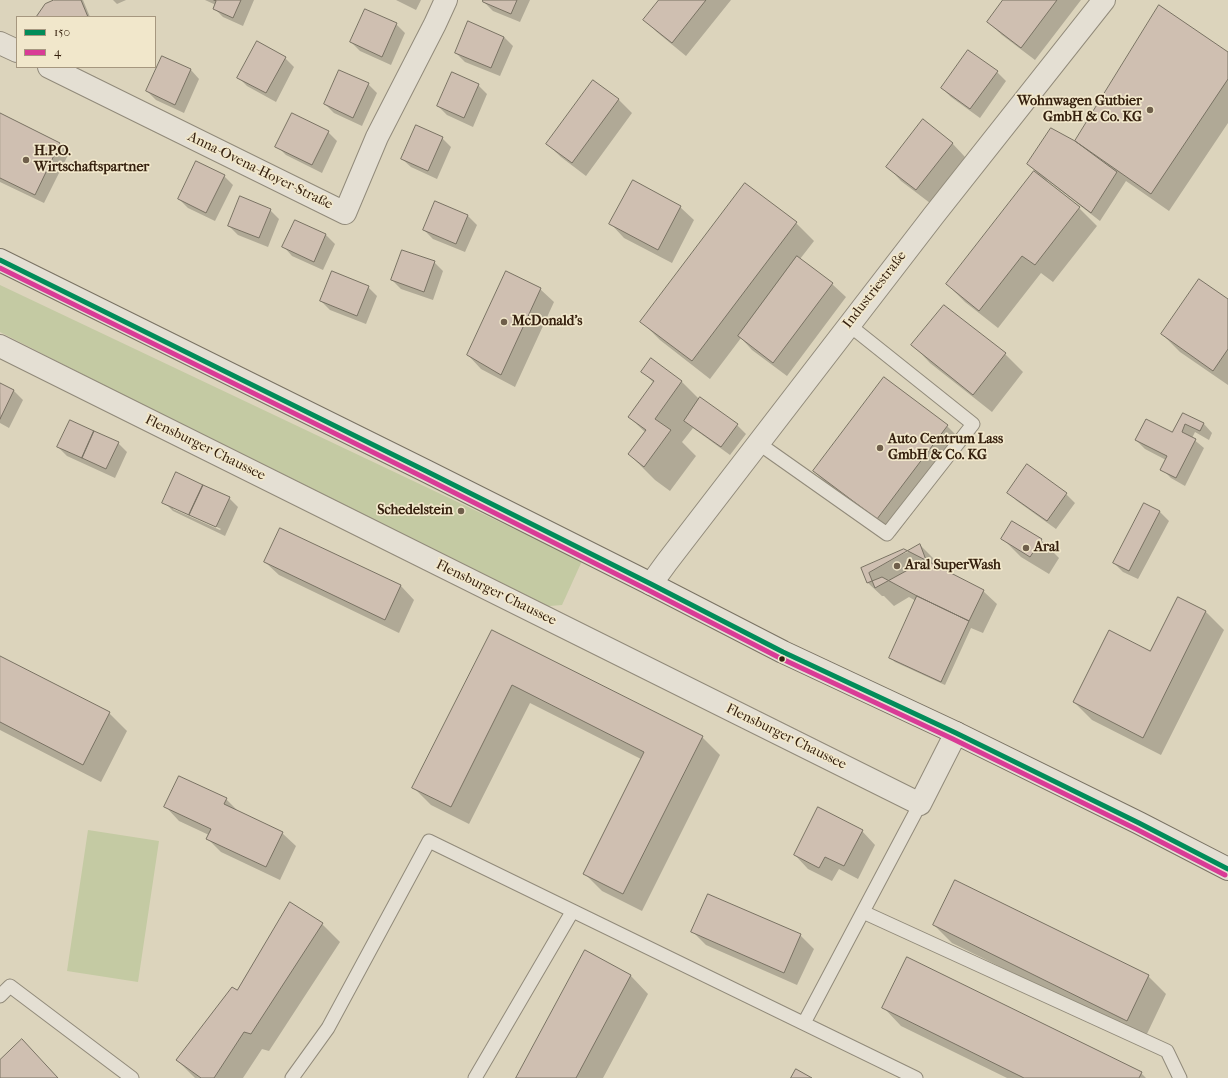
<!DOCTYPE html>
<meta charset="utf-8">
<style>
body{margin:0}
#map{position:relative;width:1228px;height:1078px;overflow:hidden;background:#dcd4bc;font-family:"IM FELL French Canon",serif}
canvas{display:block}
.legend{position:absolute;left:16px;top:16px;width:140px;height:52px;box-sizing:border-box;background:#f1e7cb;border:1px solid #a6977f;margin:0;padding:5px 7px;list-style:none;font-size:12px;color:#35200e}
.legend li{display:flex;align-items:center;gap:8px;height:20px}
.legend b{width:20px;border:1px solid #a6977f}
</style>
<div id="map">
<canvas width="1228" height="1078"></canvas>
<ul class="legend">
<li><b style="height:5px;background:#018c5a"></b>150</li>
<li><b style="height:5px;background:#d93b96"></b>4</li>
</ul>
</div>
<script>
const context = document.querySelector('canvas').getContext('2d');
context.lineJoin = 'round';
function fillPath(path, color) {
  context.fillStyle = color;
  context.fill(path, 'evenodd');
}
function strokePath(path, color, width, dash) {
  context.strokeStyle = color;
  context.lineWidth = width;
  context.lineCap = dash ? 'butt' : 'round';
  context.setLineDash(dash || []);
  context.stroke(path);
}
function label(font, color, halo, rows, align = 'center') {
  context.font = font + ' "IM FELL French Canon",serif';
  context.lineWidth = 3.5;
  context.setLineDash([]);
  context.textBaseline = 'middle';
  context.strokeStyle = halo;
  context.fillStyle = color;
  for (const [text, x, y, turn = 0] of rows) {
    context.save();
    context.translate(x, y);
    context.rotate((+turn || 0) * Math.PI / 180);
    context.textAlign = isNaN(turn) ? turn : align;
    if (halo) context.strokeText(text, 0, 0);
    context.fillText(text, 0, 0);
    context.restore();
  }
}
fillPath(new Path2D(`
 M0,285L582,561L562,605L537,607L0,332Z
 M88,830L159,841L138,982L67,971Z`), '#c4caa3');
fillPath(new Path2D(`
 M56,0H83L90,17H37Z
 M113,0H126L117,4Z
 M205,0H254L243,26L223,17L214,8L216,5Z
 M396,0H421L416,10Z
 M485,0H530L520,22L493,11L484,2Z
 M660,0H731L686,56L658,33L644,20Z
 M1005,0H1081L1035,60L1002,35L988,22Z
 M1159,6L1228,53V123L1169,211L1126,181L1100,221L1047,180L1046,182L1079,208L1097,226L1053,282L1041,273L998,328L965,302L947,284L1040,176L1028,164L1075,142Z
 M396,24L405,33L391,65L360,51L351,42Z
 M504,37L513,46L500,76L465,62L456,53Z
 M969,51L997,72L1006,81L980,118L951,97L942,88Z
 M162,57L191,70L199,79L184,113L156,100L147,91Z
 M285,58L294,67L276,102L247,86L239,78Z
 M593,81L619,100L632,113L586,176L561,157L547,144Z
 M368,84L377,93L362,126L334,113L325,104Z
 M478,85L487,94L473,127L447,115L438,106Z
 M0,114L60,144L69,153L44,203L0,182Z
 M328,132L337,141L322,173L286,155L277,146Z
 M442,138L451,147L437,179L411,167L402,159Z
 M952,143L965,157L930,203L901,181L888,167Z
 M224,176L233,185L215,221L188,208L179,199Z
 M745,184L796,223L814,241L800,259L832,284L846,297L787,376L752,350L741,338L710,379L660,340L642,322Z
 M436,203L468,216L477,225L465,252L433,239L424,230Z
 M680,207L694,220L672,263L624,238L611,224Z
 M270,210L279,219L268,247L238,235L229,226Z
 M295,221L326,235L335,244L323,270L292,256L284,247Z
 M434,262L443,271L433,300L401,289L392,280Z
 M368,287L377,296L366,324L330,310L321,301Z
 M540,289L554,302L515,387L481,369L468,355Z
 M1228,300V385L1180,352L1162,334Z
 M944,306L1005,354L1023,372L992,412L930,363L913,345Z
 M651,360L682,382L700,400L737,425L746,434L730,455L693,428L682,442L696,456L670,491L655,480L629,454L645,432L629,417L654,383L643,372Z
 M0,384L14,391L23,400L9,428L0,423Z
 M1183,414L1204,424L1212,433L1209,440L1195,432L1192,438L1204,448L1185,486L1171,478L1162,469L1166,460L1145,449L1136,440L1173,434Z
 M947,426L965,444L895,536L832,489L814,471Z
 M118,443L127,452L115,478L67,456L58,447Z
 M1008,492L1066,494L1075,503L1056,529L1017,501Z
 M229,498L238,507L225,536L173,511L164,502ZM173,506L221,529L220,530L173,509Z
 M1145,504L1160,512L1169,521L1138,579L1123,572L1114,563Z
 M281,529L401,586L414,600L399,633L279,575L265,562Z
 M1003,539L1041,540L1059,558L1049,574L1021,557Z
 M920,545L938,563L940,568L983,591L997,604L983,633L971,628L945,685L895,662L890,658L916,601L909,597L894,606L884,596H882L868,583L862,568L908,552Z
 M1178,598L1206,612L1224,630L1161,755L1092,720L1074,702L1151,652Z
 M492,631L702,737L720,755L642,911L602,891L584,873L641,759L530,703L469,824L431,805L414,788Z
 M0,657L109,713L127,731L101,782L0,730Z
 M226,799L240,813L282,833L296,846L280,880L221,852L208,839L209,835L179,821L166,807Z
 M862,831L875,845L858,879L839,869L832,881L808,869L795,855Z
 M322,924L340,942L269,1051L262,1049L243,1078H195L177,1060L237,991Z
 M934,925L1148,976L1166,994L1145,1038L952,943Z
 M693,932L800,935L814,949L797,985L706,945Z
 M585,952L631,976L648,994L603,1078H517Z
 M884,1008L1141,1073L1146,1078H1007L901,1026Z`), '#0003');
const building = new Path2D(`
 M54,0H81L88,17H36L45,4Z
 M214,0H241L233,18L213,9L216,1Z
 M483,0H517L511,14L483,2Z
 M659,0H706L672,43L643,20Z
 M1003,0H1057L1021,48L987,22Z
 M1159,5L1228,52V79L1151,194L1075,141Z
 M365,9L397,23L382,57L350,42Z
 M468,21L504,37L491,68L455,53Z
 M257,41L286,57L266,93L237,78Z
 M968,50L998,71L970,109L941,88Z
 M162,56L191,69L175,105L146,91Z
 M339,70L369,83L353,118L324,104Z
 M452,72L479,84L464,118L437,106Z
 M593,80L619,99L572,163L546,144Z
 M0,113L60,143L35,195L0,178Z
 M292,113L329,131L312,165L275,147Z
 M923,119L953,143L916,190L886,167Z
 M416,125L443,137L428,171L401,159Z
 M1051,128L1075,141L1117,172L1091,213L1027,164Z
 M196,161L225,175L206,213L178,199Z
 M1034,171L1080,207L1035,265L1022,256L979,311L946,284Z
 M633,180L681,206L658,250L609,224Z
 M745,183L797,222L692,361L640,322Z
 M240,196L271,209L259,238L228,226Z
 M435,201L468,215L456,244L423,230Z
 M295,220L326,234L314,262L282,247Z
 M402,250L435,261L424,292L391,280Z
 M797,256L833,283L773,363L738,336Z
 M332,271L369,286L357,316L320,301Z
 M506,271L541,288L501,375L467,355Z
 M1199,279L1228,299V349L1213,371L1161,334Z
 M944,305L1006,353L973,395L911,345Z
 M651,358L682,381L655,419L671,430L644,467L628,454L646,430L628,417L654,381L641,372Z
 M884,377L948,425L877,519L813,471Z
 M0,383L14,390L0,419Z
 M700,397L738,424L721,447L684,421Z
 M1183,413L1204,423L1200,431L1185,424L1182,432L1196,439L1176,478L1160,470L1167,456L1135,440L1146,419L1172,432Z
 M70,420L94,431L82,458L57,447Z
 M94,431L119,442L106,469L82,458Z
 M1027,464L1067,493L1047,521L1007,493Z
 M176,472L203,485L189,515L162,503Z
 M203,485L230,497L216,527L189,515Z
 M1144,503L1160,511L1129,571L1113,563Z
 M1012,521L1042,539L1030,557L1001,539Z
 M280,528L401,585L385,620L264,562Z
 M920,544L926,560L875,588L869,573Z
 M904,549L984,590L969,621L917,596L882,577L867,583L861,568Z
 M917,596L969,621L941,682L889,658Z
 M1178,597L1206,611L1143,738L1073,702L1109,630L1150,651Z
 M492,630L703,736L623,894L583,874L644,752L512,685L451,807L412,788Z
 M0,656L110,712L83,765L0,722Z
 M179,776L227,798L224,804L283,832L266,867L206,839L211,829L164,807Z
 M818,807L863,830L844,866L825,857L819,868L794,855Z
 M955,880L1149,975L1127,1021L933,925Z
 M708,894L801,934L784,973L691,932Z
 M290,902L323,923L251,1034L244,1032L214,1078H201L176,1060L232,987L237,990Z
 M585,950L631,975L576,1078H516Z
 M907,957L1142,1072L1139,1078H1024L882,1008Z
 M22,1039L58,1078H0V1060Z
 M796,1069L812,1078H791Z`);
fillPath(building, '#cfbfb1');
strokePath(building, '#797263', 1);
const service = new Path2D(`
 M758,443L887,534L973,424L849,325
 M863,912L1167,1051L1180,1078
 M0,996L10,986L132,1078
 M804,1023L920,804
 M292,1078L328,1028L429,841L916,1078
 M475,1078L572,912`);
const minor = new Path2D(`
 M0,43L17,51
 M49,67L345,213L377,137L435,24L446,0
 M0,346L920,804L956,733
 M651,584L667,562L934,215L1104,0`);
const secondary = new Path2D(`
 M0,260L426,471L651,584L783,652L956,733L1139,823L1228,869`);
strokePath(service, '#918a7a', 15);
strokePath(minor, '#918a7a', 24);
strokePath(secondary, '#797263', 24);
strokePath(service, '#e4dfd3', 13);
strokePath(minor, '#e4dfd3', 22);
strokePath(secondary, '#e4dfd3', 22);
strokePath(new Path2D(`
 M0,260L426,471L651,584L783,652L956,733L1139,823L1228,869`), '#018c5a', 5);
strokePath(new Path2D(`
 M0,268L423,477L648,590L780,658L953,739L1136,829L1225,875`), '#d93b96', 5);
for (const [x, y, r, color] of [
 [1150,110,4,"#6f5f4b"],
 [26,160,4,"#6f5f4b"],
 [504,322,4,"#6f5f4b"],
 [880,448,4,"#6f5f4b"],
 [461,511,4,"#6f5f4b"],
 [1026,548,4,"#6f5f4b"],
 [897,566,4,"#6f5f4b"],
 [782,659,3.5,"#35200e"]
]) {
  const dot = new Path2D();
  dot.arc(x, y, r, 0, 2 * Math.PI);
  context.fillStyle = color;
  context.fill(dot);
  strokePath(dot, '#f1e7cb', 1.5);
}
label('bold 14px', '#35200e', '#f1e7cb', [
 ["Wohnwagen Gutbier",1142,102,"right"],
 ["GmbH & Co. KG",1142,118,"right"],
 ["H.P.O.",34,152],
 ["Wirtschaftspartner",34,168],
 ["McDonald's",512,322],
 ["Auto Centrum Lass",888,440],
 ["GmbH & Co. KG",888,456],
 ["Schedelstein",453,511,"right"],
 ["Aral",1034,548],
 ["Aral SuperWash",905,566]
], 'left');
label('14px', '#35200e', '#f1e7cb', [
 ["Anna-Ovena-Hoyer-Straße",260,171,26],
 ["Industriestraße",875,290,-52],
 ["Flensburger Chaussee",205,448,26],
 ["Flensburger Chaussee",496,593,26],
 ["Flensburger Chaussee",786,737,26]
]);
</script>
